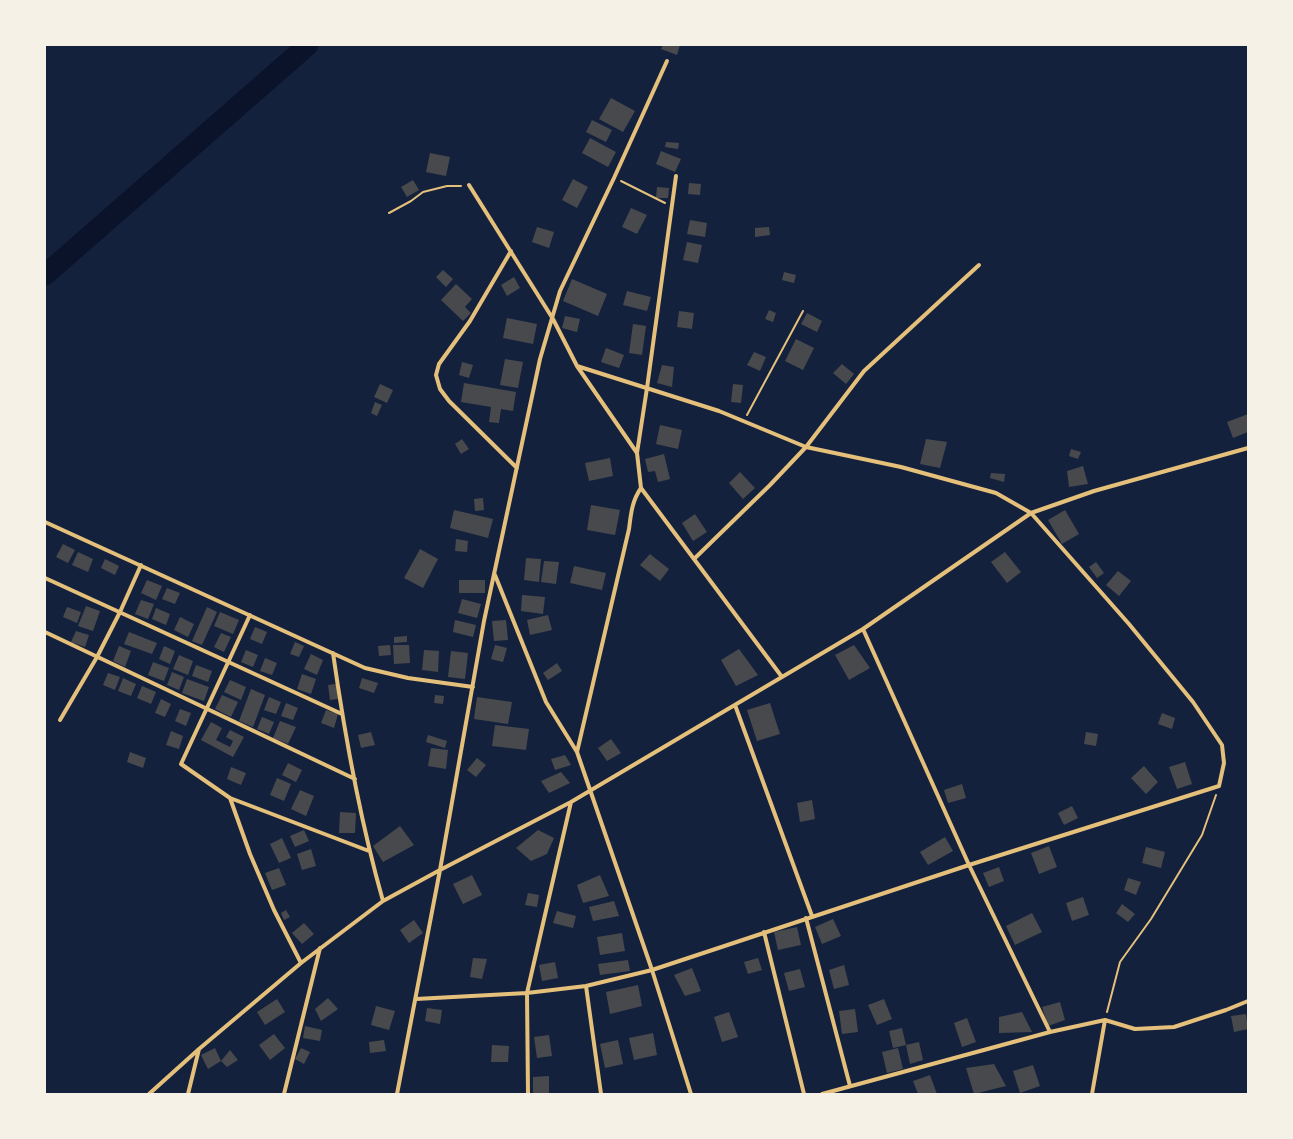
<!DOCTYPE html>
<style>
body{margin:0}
#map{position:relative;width:1293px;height:1139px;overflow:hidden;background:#14213d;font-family:Overpass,sans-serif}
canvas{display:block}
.frame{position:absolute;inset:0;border:46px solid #f6f1e7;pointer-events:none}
</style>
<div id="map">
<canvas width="1293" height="1139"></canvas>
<div class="frame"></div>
</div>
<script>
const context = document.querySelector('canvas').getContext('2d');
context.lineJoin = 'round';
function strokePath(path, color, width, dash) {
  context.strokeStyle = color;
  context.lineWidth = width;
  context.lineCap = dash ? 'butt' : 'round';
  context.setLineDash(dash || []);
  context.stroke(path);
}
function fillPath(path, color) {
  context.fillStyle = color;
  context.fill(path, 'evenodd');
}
strokePath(new Path2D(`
 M45,275L308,45`), '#0b132b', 21);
fillPath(new Path2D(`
 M663,45H680L677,55L661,49Z
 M611,98L635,111L623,132L599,119Z
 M592,120L612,130L606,142L586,132Z
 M590,138L616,152L608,167L582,153Z
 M666,142L679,143L678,149L665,147Z
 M661,151L681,159L675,172L656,164Z
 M430,153L450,157L446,176L426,172Z
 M573,179L588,187L577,208L562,200Z
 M413,180L419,190L407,197L401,187Z
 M689,183L701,184L700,195L688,194Z
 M657,187L669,188L668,198H656Z
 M631,208L647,215L637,234L622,227Z
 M690,220L707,223L705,237L687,234Z
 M537,227L554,232L549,248L532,242Z
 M769,227L770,235L755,237V228Z
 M687,242L702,245L698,263L683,260Z
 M443,270L453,279L446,287L436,277Z
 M784,272L796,275L794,283L782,280Z
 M514,277L520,288L507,296L501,285Z
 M572,279L607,294L598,316L563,301Z
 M456,284L472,299L465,307L471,313L463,321L441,300Z
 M627,291L651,297L647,311L623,305Z
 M769,310L776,313L773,322L765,319Z
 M679,311L694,313L692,329L677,327Z
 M807,313L822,321L817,332L801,324Z
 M565,316L580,319L577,332L562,328Z
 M507,318L537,324L533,344L503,338Z
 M633,324L646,326L642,355L629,353Z
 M796,339L814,348L803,370L785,361Z
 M606,348L624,355L619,368L601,362Z
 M754,352L766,357L760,371L747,365Z
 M505,359L523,362L518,388L500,385Z
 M462,362L473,365L469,378L459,375Z
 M842,364L854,374L846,384L833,373Z
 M662,365L674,367L672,387L657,383Z
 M464,383L516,392L513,411L501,409L499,423L489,422L491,407L461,402Z
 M380,384L393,390L387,403L374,397Z
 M733,384L743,385L741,403L731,402Z
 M375,402L382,405L377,416L371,413Z
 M1248,414V432L1233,438L1227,422Z
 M660,425L682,430L678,449L656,444Z
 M462,439L469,449L461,454L455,444Z
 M926,439L947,442L940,468L920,464Z
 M1071,449L1081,452L1078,459L1069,456Z
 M664,454L670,479L658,482L655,471L648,472L645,459Z
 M610,458L613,476L589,481L585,463Z
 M1083,466L1088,484L1069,487L1067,471Z
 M740,472L755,488L743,499L729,483Z
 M991,473L1005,474L1004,482L990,478Z
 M483,498L484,510L475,511L474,499Z
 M591,505L620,510L615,535L587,530Z
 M454,510L493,519L488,538L450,528Z
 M1065,510L1079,534L1062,544L1048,520Z
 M695,514L707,532L693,541L682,523Z
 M456,539L468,541L467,552L455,551Z
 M63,544L75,550L68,563L56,557Z
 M420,549L438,559L423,588L404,578Z
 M78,552L93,559L88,572L72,565Z
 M1005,552L1021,572L1007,583L991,562Z
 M650,554L669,569L660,581L640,565Z
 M526,558L541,559L539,582L524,580Z
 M105,559L119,566L115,575L101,568Z
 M544,561L559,562L556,584L541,582Z
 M1096,562L1104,573L1097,578L1089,567Z
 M574,566L606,573L602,590L570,583Z
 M1118,571L1131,581L1119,596L1106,585Z
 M147,580L162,586L156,600L141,593Z
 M459,580H485V593H459Z
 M167,588L180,593L175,604L162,599Z
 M522,595L545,597L543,614L521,611Z
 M462,599L481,604L477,618L458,613Z
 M141,600L154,604L148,619L135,614Z
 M86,606L100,611L93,631L78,626Z
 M67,607L81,612L77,623L63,617Z
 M207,607L217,612L202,645L192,641Z
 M156,608L170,614L166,625L152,619Z
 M220,612L239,620L233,634L214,626Z
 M548,615L552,630L530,635L527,620Z
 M180,617L194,624L188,637L174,630Z
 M455,620L476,625L473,637L453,632Z
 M506,620L508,640L494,641L492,621Z
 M255,627L267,632L262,644L250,639Z
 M76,631L89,635L85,647L71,642Z
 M129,632L157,643L152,654L124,644Z
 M221,633L231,637L224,652L214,647Z
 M407,636V642L394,643V637Z
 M295,642L304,646L299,657L290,654Z
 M390,645L391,655L379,656L378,646Z
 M393,645H409L410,663L394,664Z
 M495,645L507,648L503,662L491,659Z
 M854,645L870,668L849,680L835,655Z
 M119,646L131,651L125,667L113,661Z
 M164,646L175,651L170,664L159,659Z
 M739,649L758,675L736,686L721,660Z
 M246,650L258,655L253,667L241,662Z
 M424,650L439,651L438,672L422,670Z
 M451,651L468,653L465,679L448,677Z
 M311,654L323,660L317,675L304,669Z
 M179,655L193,661L188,675L173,669Z
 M265,658L277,663L272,675L260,671Z
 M153,662L169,668L164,681L148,675Z
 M557,663L562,671L548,680L543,673Z
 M196,665L212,671L208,682L192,676Z
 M172,672L184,677L179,690L167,685Z
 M108,673L120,677L115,690L103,685Z
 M302,674L316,679L311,694L297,689Z
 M123,678L136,684L131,696L118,691Z
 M362,678L378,683L374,693L359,688Z
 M187,679L209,687L204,701L182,693Z
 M230,680L246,687L241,700L224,692Z
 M336,684L338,699L330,700L328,685Z
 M142,686L156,692L151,704L137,698Z
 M251,689L265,695L253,727L239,721Z
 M222,695L238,702L231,717L215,709Z
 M435,695L444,696L443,704L434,703Z
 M269,697L281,702L276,714L264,710Z
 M477,697L512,702L508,724L474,719Z
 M161,699L171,704L165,717L155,713Z
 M286,703L298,708L293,720L281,716Z
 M770,703L780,734L757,741L747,710Z
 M180,709L191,713L186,726L175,721Z
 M326,710L338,714L334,728L321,723Z
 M1162,713L1175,718L1172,729L1158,724Z
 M262,717L274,722L269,734L257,729Z
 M280,721L296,727L288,744L273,738Z
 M211,722L222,728L216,740L230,747L233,741L226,737L230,730L244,737L233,757L201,740Z
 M495,725L529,729L526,750L492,746Z
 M171,731L183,736L179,749L166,745Z
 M371,732L375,745L361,748L358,735Z
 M1086,732L1098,734L1096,746L1084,744Z
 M428,735L447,741L445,748L426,742Z
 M611,739L621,753L607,761L598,748Z
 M431,748L448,750L446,769L428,766Z
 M130,752L146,758L143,768L127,762Z
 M565,755L571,765L555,770L551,759Z
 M477,758L486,765L476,777L467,770Z
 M1185,762L1192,784L1177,789L1169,767Z
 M288,763L302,770L296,782L282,775Z
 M1144,766L1158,782L1146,794L1131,778Z
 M231,767L246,773L241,785L227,779Z
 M561,772L570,783L549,793L541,781Z
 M277,778L291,784L284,801L270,795Z
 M962,784L966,798L948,803L944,790Z
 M300,790L314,796L306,816L291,809Z
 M812,800L815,819L800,822L797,803Z
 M1072,806L1078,818L1064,825L1058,813Z
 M340,812L356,813L355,833H339Z
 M400,826L414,845L383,862L373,846Z
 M304,830L309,841L295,847L290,836Z
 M538,830L554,838L547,854L531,861L516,848Z
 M945,837L953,851L928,865L920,852Z
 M282,838L291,858L279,863L270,844Z
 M1049,846L1057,867L1039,874L1031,853Z
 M1146,847L1165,852L1161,868L1142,863Z
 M311,849L316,866L302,870L297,854Z
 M999,867L1004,881L989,887L983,873Z
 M279,868L286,885L272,890L265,873Z
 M472,875L482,895L463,904L453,884Z
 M600,875L609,896L583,903L577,885Z
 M1128,878L1141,882L1136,895L1124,890Z
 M528,893L539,895L537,907L525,905Z
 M1083,897L1089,915L1072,921L1066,903Z
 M614,901L619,916L593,921L589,907Z
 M1122,904L1135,914L1128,922L1116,913Z
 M286,910L290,917L284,920L281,913Z
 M557,911L576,916L573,928L553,923Z
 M1032,913L1042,932L1015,945L1006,926Z
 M833,919L841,936L822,944L815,927Z
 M414,920L423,933L409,943L400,930Z
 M304,923L314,934L302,944L292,933Z
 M797,927L801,945L778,950L774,932Z
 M622,933L625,951L600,955L597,937Z
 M473,958L487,959L482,979L470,977Z
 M758,958L762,970L748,974L744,962Z
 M628,960L630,971L600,975L598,964Z
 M555,962L558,978L542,981L539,965Z
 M844,965L849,985L834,989L829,970Z
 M692,968L701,991L685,996L674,975Z
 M800,969L805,987L789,991L784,973Z
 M638,985L642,1006L610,1014L606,992Z
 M328,998L338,1009L321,1021L315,1009Z
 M277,999L285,1012L265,1025L257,1012Z
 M884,999L892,1019L877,1025L868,1005Z
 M1060,1002L1065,1020L1048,1026L1042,1007Z
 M376,1006L395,1011L389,1030L371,1025Z
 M427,1008L442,1010L440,1024L425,1021Z
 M855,1009L858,1032L842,1034L839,1011Z
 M729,1012L738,1037L722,1042L714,1017Z
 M1022,1012L1032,1032L999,1033V1017Z
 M1246,1014L1248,1029L1234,1032L1231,1016Z
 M967,1018L976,1042L962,1047L954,1023Z
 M305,1026L322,1030L320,1041L303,1038Z
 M902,1028L906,1045L893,1048L889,1031Z
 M653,1033L657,1055L634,1060L629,1038Z
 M274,1034L285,1048L270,1060L259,1045Z
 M549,1035L552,1056L537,1058L534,1037Z
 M384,1040L386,1051L370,1053L369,1042Z
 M618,1040L623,1064L605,1068L600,1044Z
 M919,1042L923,1060L910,1064L906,1045Z
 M492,1045L509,1046L508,1062H491Z
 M215,1048L221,1061L208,1069L201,1055Z
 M301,1048L310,1052L304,1064L295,1059Z
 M898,1048L903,1069L887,1073L882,1052Z
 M230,1050L238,1060L227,1067L221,1061Z
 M994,1064L1006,1086L974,1094L966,1068Z
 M1033,1065L1040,1086L1020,1093L1013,1071Z
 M930,1075L937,1094H918L913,1081Z
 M549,1076V1094H533V1077Z`), '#48494c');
strokePath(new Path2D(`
 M621,181L665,203
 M389,213L411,201L423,192L447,186H461
 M747,415L803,311
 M1107,1012L1120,962L1151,919L1202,835L1216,795`), '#e5c07b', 2);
strokePath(new Path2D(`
 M676,176L647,388L637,453L641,488L782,677
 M469,185L553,319L577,366L637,453
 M511,251L470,321L439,364L436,375L440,389L449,401L517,468
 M45,522L365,668L408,678L473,687
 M694,559L770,485L806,447L864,371L979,265
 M495,575L546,702L577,752L652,970L691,1094
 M45,578L342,714
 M250,615L181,764L230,798L369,851
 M863,629L969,865L1050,1032
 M45,632L355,779
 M333,653C345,737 360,820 383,901
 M735,705L812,916
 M60,720L97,657L120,612L141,565
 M577,752L629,529C631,513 632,501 641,488
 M230,798L250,854L274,910L301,963
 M806,918L850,1086
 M764,932L804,1094
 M586,986L601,1094
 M416,999L527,993L586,986L652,970L969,865L1219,786L1224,763L1222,745L1193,702L1129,624L1031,513L996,493L901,467L806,447L719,411L577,366
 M149,1094L199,1049L301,963L383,901L440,870L571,802L863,629L1031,513L1094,491L1248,448
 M188,1094L199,1049
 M284,1094L320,948
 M397,1094L440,870L484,621L540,359L560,291L614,178L667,61
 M528,1094L527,993L571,802
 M822,1094L1050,1032L1105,1020L1135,1029L1174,1027L1226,1010L1248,1001
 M1092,1094L1105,1020`), '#e5c07b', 4);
</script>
